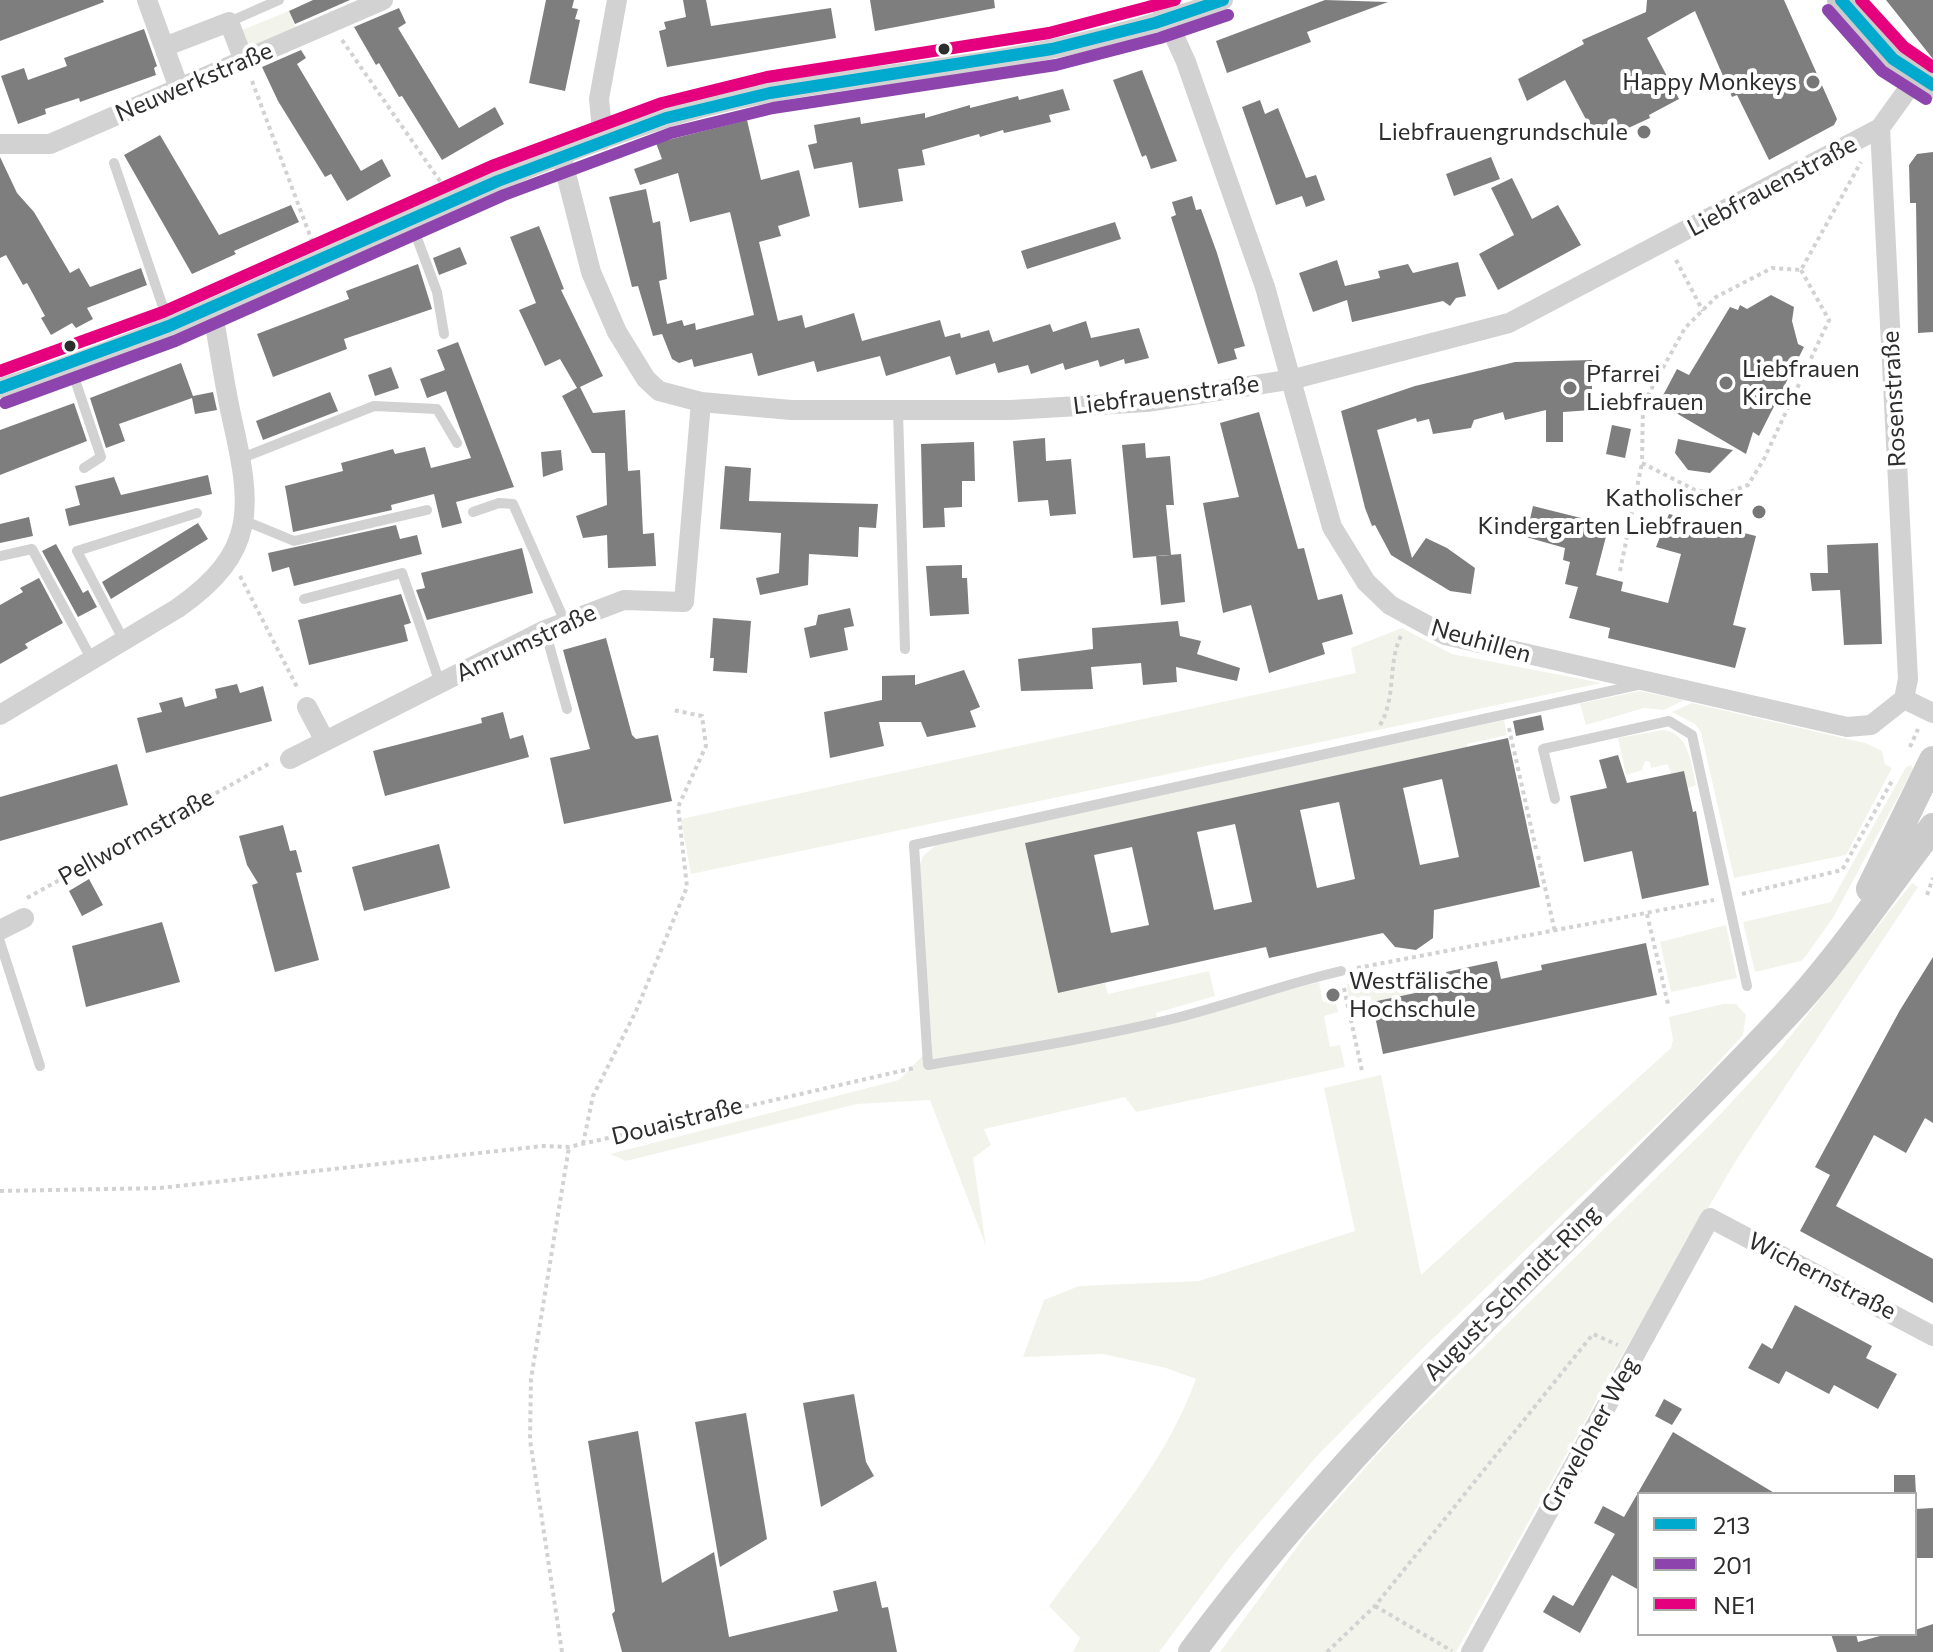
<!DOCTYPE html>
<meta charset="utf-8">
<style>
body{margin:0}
#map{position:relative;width:1933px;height:1652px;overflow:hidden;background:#fff;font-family:Commissioner,sans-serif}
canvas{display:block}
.legend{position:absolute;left:1637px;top:1492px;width:280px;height:144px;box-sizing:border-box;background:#fff;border:2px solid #ababab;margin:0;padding:10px 14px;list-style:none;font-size:24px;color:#2d2d2d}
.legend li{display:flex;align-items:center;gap:16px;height:40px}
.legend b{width:40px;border:2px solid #ababab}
</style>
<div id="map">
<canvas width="1933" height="1652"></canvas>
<ul class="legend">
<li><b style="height:10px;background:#00a9ce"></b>213</li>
<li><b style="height:10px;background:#8e44ad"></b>201</li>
<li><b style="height:10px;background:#e5007d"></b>NE1</li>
</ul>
</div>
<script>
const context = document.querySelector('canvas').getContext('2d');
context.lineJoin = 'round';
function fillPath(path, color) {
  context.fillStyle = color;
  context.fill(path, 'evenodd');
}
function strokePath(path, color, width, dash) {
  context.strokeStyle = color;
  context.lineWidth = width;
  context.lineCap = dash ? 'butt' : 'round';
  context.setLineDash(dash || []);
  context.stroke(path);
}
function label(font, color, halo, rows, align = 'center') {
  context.font = font + ' Commissioner,sans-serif';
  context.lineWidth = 8;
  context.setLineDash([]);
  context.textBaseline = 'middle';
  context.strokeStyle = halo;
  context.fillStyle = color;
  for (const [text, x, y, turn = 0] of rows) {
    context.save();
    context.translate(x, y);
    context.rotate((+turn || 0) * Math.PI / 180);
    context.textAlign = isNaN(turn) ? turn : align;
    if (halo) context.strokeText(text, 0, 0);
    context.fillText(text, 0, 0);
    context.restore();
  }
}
fillPath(new Path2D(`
 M289,11L296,28L249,48L242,30Z
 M1402,628L1452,654L1602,683L691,874L681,819L1356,673L1351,648Z
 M1640,691L1684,700L1664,710L1644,708L1586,725L1580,704L1540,712Z
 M1692,703L1865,743L1882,751L1885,764L1892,768L1846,855L1734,878L1701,732L1695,724L1672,712Z
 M1504,720L1507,735L1467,744V747L1025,843L1058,993L1105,983L1108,994L1209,971L1215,996L1156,1013L1159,1026L1319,982L1323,1002L1335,999L1338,1012L1324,1016L1330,1047L1340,1045L1345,1067L1136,1112L1125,1097L984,1129L991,1145L973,1158L986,1246L930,1100L857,1104L626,1161L610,1154L899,1080L932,1046L920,864L923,856L936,845Z
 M1663,730C1689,732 1691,764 1696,785L1688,788L1684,771L1671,774L1668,764L1651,768L1650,762L1645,761L1642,770L1626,775L1618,738Z
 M1906,767L1911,765L1913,769L1834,916L1806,956L1801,961L1755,972L1743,922L1831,902Z
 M1912,883L1918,887L1735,1162L1610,1376L1456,1652H1220L1305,1536L1396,1433L1714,1121L1776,1054Z
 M1726,925L1737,978L1671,992L1660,942Z
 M1419,970L1424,991L1372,1002L1370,996L1349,999L1347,984Z
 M1723,1004H1736L1746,1015L1743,1035L1694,1089L1423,1348L1316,1457L1231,1556L1159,1652H1073L1080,1638L1049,1606C1103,1532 1164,1467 1196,1379L1166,1368L1103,1354L1023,1357L1044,1300L1079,1286L1199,1281L1355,1231L1324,1088L1381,1075L1421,1275L1671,1048L1673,1040L1669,1017Z`), '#f2f4eb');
fillPath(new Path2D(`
 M0,0H103L104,2L0,41Z
 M313,0H350L295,24L289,11Z
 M546,0H574L572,8L578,9L575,19L580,20L565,91L529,83Z
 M683,0H706L711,26L831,8L836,38L667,67L659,31L666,29L664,22L686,17Z
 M870,0H994L995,8L875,31Z
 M1325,0L1388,2L1307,32L1311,42L1227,73L1216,41Z
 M1647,0H1784L1837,119L1834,125L1769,160L1737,95L1732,97L1695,11L1647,38L1679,99L1649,115L1650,118L1598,142L1565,80L1527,101L1518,79L1584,44L1582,40L1646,12Z
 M1886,0H1933V59Z
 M399,8L406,23L398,28L459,128L495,107L504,124L442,160L402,96L399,97L379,63L376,65L354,27Z
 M144,29L157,66L154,68L156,75L80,102L79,98L45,109L46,114L18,124L1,76L24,68L28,80L67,66L64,58Z
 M301,50L306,58L297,64L361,171L382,159L391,176L347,201L331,174L325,177L278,101L262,67Z
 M1142,70L1177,161L1151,169L1146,155L1142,157L1113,80Z
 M1063,89L1070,110L1049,115L1051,122L1004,133L1003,130L980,137L979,134L922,150L925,165L898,169L903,201L859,208L852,162L814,169L808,145L817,143L814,125L860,117L861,124L925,113V118L970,105V108L1018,96L1019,100Z
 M1260,100L1265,114L1278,108L1306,178L1316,175L1325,200L1306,207L1302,196L1276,205L1242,107Z
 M747,120L761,180L799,170L810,216L778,226L781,236L759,242L778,321L802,315L805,328L854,313L862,341L940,320L945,337L960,333L961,338L989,330L993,342L1050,324L1053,332L1086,321L1091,338L1139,328L1149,358L1125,364L1124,359L1100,367L1098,360L1065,370L1063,363L1031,374L1028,365L998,373L995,363L956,375L950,356L886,376L880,356L817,372L814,361L758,376L752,353L694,367L692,359L679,363L672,359L662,334L653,336L638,286L632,287L609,197L646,189L653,223L660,221L667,279L659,281L667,324L682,320L684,326L695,323L696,330L754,315L730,212L690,222L678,173L640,185L634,169L662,159L656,143Z
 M160,135L219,235L291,205L299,222L234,251L236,254L192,274L124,155Z
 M1933,152V332L1918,333L1916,203H1910L1909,165L1917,154Z
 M0,157L17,193L34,212L70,273L79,268L90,287L141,268L147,285L87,308L93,319L76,328L72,323L51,335L41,318L45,316L27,283L23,285L6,255L0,258Z
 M1491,157L1500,179L1454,196L1446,174Z
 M1512,178L1532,219L1558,205L1581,245L1498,290L1479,254L1514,235L1491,188Z
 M1192,196L1196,210L1201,209L1217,253L1245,346L1234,349L1237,359L1218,364L1171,217L1176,215L1172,202Z
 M1115,222L1121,239L1027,269L1021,251Z
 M539,226L564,289L561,290L603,376L580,387L593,413L625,410L628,471L640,470L643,534L654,533L656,566L608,568L607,535L583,538L576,516L607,505L605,453H592L562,396L577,388L560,359L545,366L519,310L536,303L510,237Z
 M460,247L467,264L439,275L433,258Z
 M1337,260L1345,286L1380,278L1378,271L1408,264L1413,273L1458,262L1466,296L1456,298L1450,306L1443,301L1352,322L1347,300L1313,312L1299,273Z
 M418,264L432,309L344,339L347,349L273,377L257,334L349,299L346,291Z
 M1771,295L1794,307L1792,321L1798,344L1804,347L1759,436L1753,432L1746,454L1659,403L1677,369L1689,375L1730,307L1738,310L1740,305L1747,309Z
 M458,342L514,487L456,502L462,523L442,528L434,494L391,505L392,510L293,532L285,486L343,471L341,463L393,449L395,454L425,447L431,468L471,458L446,391L427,398L420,379L445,370L437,350Z
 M1592,360V410L1563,412V442H1546V410L1505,420L1503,412L1474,420L1471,428L1433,434L1429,419L1417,422L1416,418L1377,430L1412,558L1426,538L1447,548L1475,568L1471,594L1450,591L1391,555L1375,525L1372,526L1365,508L1341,411L1415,386L1515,362Z
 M181,363L193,396L213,392L217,410L195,414L192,398L119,424L125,441L106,448L90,398Z
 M391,367L399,388L375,396L368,375Z
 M330,392L338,411L263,440L256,421Z
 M74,403L87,441L0,475V430Z
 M1259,412L1298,549L1304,548L1318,600L1342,594L1353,634L1322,643L1325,654L1269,673L1251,605L1223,613L1203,503L1239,497L1220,423Z
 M1612,425L1631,429L1625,458L1606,454Z
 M1045,438L1046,461L1071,459L1076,514L1050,516L1048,500L1018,502L1013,441Z
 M1678,439L1733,450L1710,473L1688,470L1675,453Z
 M974,442L975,481H962V507L944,508L945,527L923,528L921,444Z
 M1145,443L1146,458L1170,456L1174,505H1166L1171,555L1133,558L1122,445Z
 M561,450L563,470L543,477L541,452Z
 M725,466L751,468L749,501L878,504L876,528L859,527L858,557L809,554L808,585L760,595L756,578L779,573L781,533L720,529Z
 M208,475L212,494L69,526L65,509L80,505L75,486L114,477L121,495Z
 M1533,506L1609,525L1596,575L1623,582L1621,591L1668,603L1681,554L1656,547L1669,514L1756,536L1733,625L1746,628L1735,668L1608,638L1610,628L1569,618L1578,587L1565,584L1570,562L1563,560L1565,548L1526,537Z
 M29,517L33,536L0,543V524Z
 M198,523L208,539L111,599L102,582Z
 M396,525L400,539L417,535L422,554L294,586L289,567L272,572L268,553Z
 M1878,543L1882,644L1844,645L1840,590L1812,591L1810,573H1828L1827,545Z
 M56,544L83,593L88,590L97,607L78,617L42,551Z
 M522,548L533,593L427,620L416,590L425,588L421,573Z
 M1181,554L1185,602L1161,605L1156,556Z
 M962,565V578H967L969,614L930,616L926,566Z
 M39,578L63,623L25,644L28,648L0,664V605L23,592L20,588Z
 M401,594L411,623L404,625L408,641L309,665L298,620Z
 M850,608L854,626L844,628L848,650L810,658L804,628L816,625L818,615Z
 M713,618L751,621L747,673L713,671L714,658H710Z
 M1178,621L1180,636L1201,641L1197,654L1240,668L1237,681L1176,667L1177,682L1143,685L1141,663L1091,667L1093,689L1021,691L1018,659L1093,649L1092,628Z
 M606,638L632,735L636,739L658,735L672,801L564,824L550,758L590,749L563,650Z
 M964,670L980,707L970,711L976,727L927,737L921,722H879L884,746L830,758L824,712L882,700V676L915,675V685Z
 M237,684L240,693L263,686L272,721L146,753L137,718L162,712L159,703L182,697L185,707L217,698L215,689Z
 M503,712L510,739L523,735L529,757L385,796L373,751L482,723L481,718Z
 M1541,715L1544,730L1516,736L1513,721Z
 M1508,738L1540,887L1434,910L1433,938L1416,950L1395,947L1383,933L1269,958L1266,947L1058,993L1025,843ZM1442,779L1459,857L1420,865L1403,788ZM1339,802L1355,879L1317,888L1300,810ZM1235,824L1252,902L1214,910L1197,832ZM1132,847L1149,925L1111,933L1094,855Z
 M1618,755L1627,783L1684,771L1693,812L1696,811L1709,885L1642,899L1632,851L1584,862L1570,796L1607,788L1599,760Z
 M117,764L128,805L0,841V797Z
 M283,825L290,851L296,850L302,872L296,873L319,960L275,972L252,885L258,883L247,865L239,836Z
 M439,844L450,888L364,911L352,867Z
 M89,879L103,905L82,916L69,891Z
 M162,922L180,982L86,1007L72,946Z
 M1646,943L1657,995L1383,1054L1372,1002L1449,986L1446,972L1497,961L1501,979L1542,970L1541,965Z
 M1933,957V1123L1925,1118L1906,1153L1874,1135L1836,1206L1933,1259V1303L1800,1231L1830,1175L1815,1167L1900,1010Z
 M1795,1305L1872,1346L1866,1358L1897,1374L1878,1409L1834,1385L1829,1394L1786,1371L1779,1384L1748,1368L1762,1343L1772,1349Z
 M854,1394L866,1462L874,1476L821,1507L803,1403Z
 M1664,1399L1682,1409L1672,1425L1655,1416Z
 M746,1413L767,1539L720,1567L695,1422Z
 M638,1431L662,1583L714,1552L729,1637L838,1611L833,1591L876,1581L882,1608L888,1607L897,1652H622L612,1614L615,1611L588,1441Z
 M1673,1432L1776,1494H1639V1590L1612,1575L1580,1633L1543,1612L1553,1595L1573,1606L1615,1534L1594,1523L1603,1506L1624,1517Z
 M1894,1475H1915L1916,1494H1894Z
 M1933,1508V1558H1915V1509Z
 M1933,1624V1652H1837L1831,1634H1856L1858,1642L1887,1634H1915V1630Z`), '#7e7e7e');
strokePath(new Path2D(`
 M342,40L442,184
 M252,81L312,241
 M1676,260L1703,311
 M1801,270L1829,320L1764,459L1748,485L1721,495L1695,490L1642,463L1643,404L1685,328L1716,297L1772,268L1801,270L1861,162
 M1620,571L1642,463
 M240,576L298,689
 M1380,725C1397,697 1387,661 1402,634
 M1509,728L1536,849
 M1910,747L1918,729
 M1538,856L1555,932
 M1742,894L1842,870L1893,779
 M1927,895L1933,878
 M27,898L272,762
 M1647,914L1668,1004
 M1357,968L1714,900
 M1344,988L1362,1071
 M583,1144L593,1096L636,1011L687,887L678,807L706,746L702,716L673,710
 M0,1191L160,1188L543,1146L569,1147L914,1068
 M1375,1606L1452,1651
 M562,1652L530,1440L531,1379L569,1147
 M1327,1652L1375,1606L1593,1334L1618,1345`), '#d2d2d2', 4, [4, 4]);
strokePath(new Path2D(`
 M229,22L279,0
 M114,163L162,304L173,324
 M411,222L437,292L444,334
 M70,365L101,457L84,468
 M898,411L905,649
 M242,458L374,406L437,409L457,443
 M473,512L499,503L513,504L565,622
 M243,520L294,541L427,510
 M0,556L32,549L92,660
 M304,599L402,573L440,683
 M545,630L567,709
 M124,641L77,551L197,513
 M1555,799L1543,749L1669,721L1692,735L1747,986
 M0,942L40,1066
 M1341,971C1285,984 1231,1004 1176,1018C1094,1038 1011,1051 928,1065L914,845L1642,684`), '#d2d2d2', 10);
strokePath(new Path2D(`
 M147,0L179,88
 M1158,0L1186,62L1265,287L1332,527L1366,582L1390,605L1445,635L1847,727L1871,725L1904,699
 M164,47L229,22L244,61
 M603,140L599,99L617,0
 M0,144H50L383,0
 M561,154L591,272L617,332L646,379L659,391L701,402L791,410H1011L1147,402L1294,379L1509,323L1880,128
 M0,388C230,318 438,190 666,118C757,89 853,80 947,67C1042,54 1133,34 1223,0
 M1904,699L1908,679L1880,128L1916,78
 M1904,699L1933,713
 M307,707L325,741
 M0,715L178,608C258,552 252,507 232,419C224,383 219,345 212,309
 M290,759L545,630L624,600L684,602L701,402
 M0,930L24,918
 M1471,1652L1710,1218L1933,1336`), '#d2d2d2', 20);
strokePath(new Path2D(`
 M1841,0C1867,34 1893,67 1933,85
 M1870,889L1933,760
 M1192,1652C1364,1418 1586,1228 1784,1017C1839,959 1884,890 1933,827`), '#cbcbcb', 28);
strokePath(new Path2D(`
 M1841,0L1893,59L1933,85
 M0,388L169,326L498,181L666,118L770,93L1052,49L1155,23L1223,0`), '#00a9ce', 12);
strokePath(new Path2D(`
 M1828,10L1882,71L1926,99
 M5,403L175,341L504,195L671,133L773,108L1056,65L1160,38L1228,15`), '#8e44ad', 12);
strokePath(new Path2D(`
 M1861,0L1904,47L1933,67
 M0,371L163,312L492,166L662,103L767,77L1049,33L1175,0`), '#e5007d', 12);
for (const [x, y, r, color] of [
 [944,49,7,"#2d2d2d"],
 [1813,82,8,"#767676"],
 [1644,132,8,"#767676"],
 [70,346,7,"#2d2d2d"],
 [1726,383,8,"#767676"],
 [1570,388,8,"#767676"],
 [1759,512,8,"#767676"],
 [1333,995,8,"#767676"]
]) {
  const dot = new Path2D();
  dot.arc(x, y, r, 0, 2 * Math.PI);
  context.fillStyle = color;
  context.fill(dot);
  strokePath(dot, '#fff', 3);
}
label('24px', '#2d2d2d', '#fff', [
 ["Neuwerkstraße",194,82,-23],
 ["Liebfrauenstraße",1772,186,-28],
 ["Liebfrauenstraße",1166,395,-7],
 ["Rosenstraße",1894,399,-93],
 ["Neuhillen",1481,641,16],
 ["Amrumstraße",526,643,-25],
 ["Pellwormstraße",136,837,-29],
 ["Douaistraße",677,1121,-14],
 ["Wichernstraße",1822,1276,27],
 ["August-Schmidt-Ring",1512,1293,-45],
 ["Graveloher Weg",1590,1435,-61]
]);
label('24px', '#2d2d2d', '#fff', [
 ["Happy Monkeys",1797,82],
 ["Liebfrauengrundschule",1628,132],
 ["Liebfrauen",1742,369,"left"],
 ["Kirche",1742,397,"left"],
 ["Pfarrei",1586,374,"left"],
 ["Liebfrauen",1586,402,"left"],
 ["Katholischer",1743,498],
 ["Kindergarten Liebfrauen",1743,526],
 ["Westfälische",1349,981,"left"],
 ["Hochschule",1349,1009,"left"]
], 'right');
</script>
